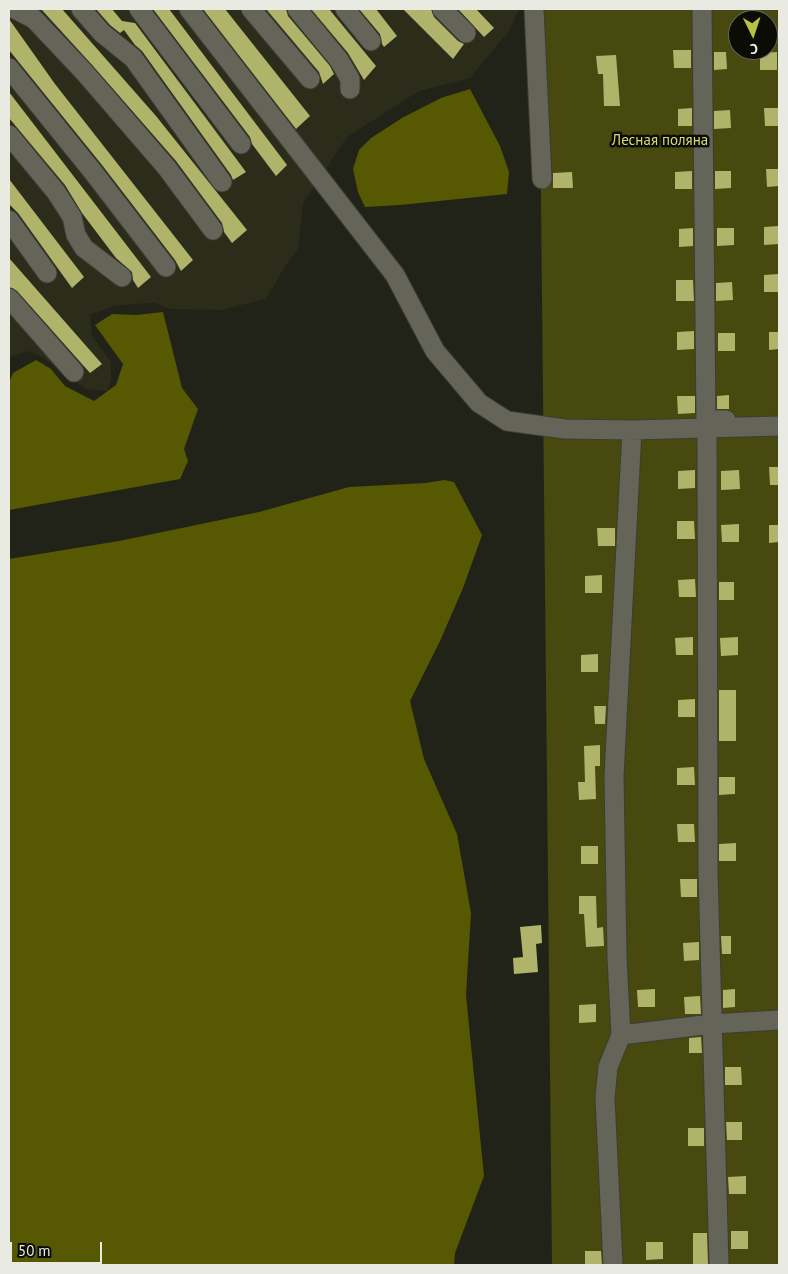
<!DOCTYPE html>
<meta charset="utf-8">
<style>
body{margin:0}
#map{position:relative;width:788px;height:1274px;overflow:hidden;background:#222318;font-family:"PT Sans",sans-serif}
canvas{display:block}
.frame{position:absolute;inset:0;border:10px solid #e9eae2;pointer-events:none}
.north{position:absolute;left:728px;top:10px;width:50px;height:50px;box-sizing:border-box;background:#0c0c07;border:1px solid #64655f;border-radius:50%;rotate:176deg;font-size:14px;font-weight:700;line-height:20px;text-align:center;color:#e9eae2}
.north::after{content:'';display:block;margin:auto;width:18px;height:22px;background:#bbc044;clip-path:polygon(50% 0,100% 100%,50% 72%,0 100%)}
.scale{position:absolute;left:10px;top:1242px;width:92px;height:22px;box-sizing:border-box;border:2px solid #e9eae2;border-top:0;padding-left:6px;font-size:15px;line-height:18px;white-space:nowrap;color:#e9eae2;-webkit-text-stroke:4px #0c0c07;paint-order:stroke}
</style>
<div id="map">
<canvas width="788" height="1274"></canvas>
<div class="frame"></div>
<div class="north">С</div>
<div class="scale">50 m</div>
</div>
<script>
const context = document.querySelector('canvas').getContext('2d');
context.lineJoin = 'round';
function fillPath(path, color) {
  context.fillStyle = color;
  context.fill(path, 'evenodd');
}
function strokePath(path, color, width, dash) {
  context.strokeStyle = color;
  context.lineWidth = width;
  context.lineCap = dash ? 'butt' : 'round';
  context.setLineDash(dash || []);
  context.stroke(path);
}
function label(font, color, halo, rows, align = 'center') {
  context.font = font + ' "PT Sans",sans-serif';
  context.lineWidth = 5;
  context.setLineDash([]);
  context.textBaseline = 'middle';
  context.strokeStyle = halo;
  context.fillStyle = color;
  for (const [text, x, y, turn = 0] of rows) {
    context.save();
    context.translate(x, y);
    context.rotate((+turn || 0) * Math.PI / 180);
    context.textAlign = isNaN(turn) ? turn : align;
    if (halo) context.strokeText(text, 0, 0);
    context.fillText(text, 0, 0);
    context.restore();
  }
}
fillPath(new Path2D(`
 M9,9H519L509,31L470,78L419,91L347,137L303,203L298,249L287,263L266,299L221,310L171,309L154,303L134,304L113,306L90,315L92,336L111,362V378L108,391L86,389L41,356L27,351L11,357L9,360Z`), '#2b2c1a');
fillPath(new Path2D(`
 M539,9H779V1265H552ZM738,20H768V50H738Z`), '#47490f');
fillPath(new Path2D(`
 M470,89L500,146L509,172L507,194L400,205L365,207L358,192L353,169L359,150L371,138L402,118L441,98Z
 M163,312L182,388L198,409L184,449L188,461L180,479L9,510V383L13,373L36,360L51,369L65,386L94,401L116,385L123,364L95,325L112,314L136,315Z
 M444,480L454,482L482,535L463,588L440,641L410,701L424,759L457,834L471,913L466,995L484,1176L455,1253L454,1265H9V559L119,541L259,512L349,487L426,483Z`), '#565802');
fillPath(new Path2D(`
 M41,9H62L156,116L247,230L232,243L224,232L222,223L176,161L93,66Z
 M96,9H112L122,21L135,23L246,172L233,180L231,175L142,51L135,45L124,30L120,33L110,25Z
 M153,9H169L287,165L276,176L252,144L250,137Z
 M203,9H225L310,116L296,129Z
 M266,9H286L288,16L330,66L334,74L323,84L319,72Z
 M311,9H329L376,66L364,80L348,53Z
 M359,9H376L397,36L384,47L382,44L380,34Z
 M403,9H431L434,17L458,41L464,44L453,59Z
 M458,9H476L494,28L484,37Z
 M9,19L55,84L193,260L181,271L175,260L102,165L9,50Z
 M673,50H691V68H674Z
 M714,52H726L727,69L714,70Z
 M777,52V70H760V53Z
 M616,55L620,106H604L603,74H598L596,56Z
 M9,92L151,277L138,288L133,280L132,272L116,258L82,213L65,185L9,118Z
 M692,108V126H678V109Z
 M764,108H779V126H765Z
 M730,110L731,128L714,129V111Z
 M766,169H779V186L767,187Z
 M692,171V189H675V172Z
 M715,171H731V188L715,189Z
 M572,172L573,188H553V173Z
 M9,179L84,277L72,288L18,213L9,204Z
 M779,226V244L764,245V227Z
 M693,228V246L679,247V229Z
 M717,228H734V245L717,246Z
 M9,258L102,364L90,373L17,291L9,287Z
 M779,274V292H764V275Z
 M676,280H693L694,301H676Z
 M732,282L733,300L716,301V283Z
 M694,331V349L677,350V332Z
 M769,332H779V349L769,350Z
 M718,333H735V351H718Z
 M729,395V409H717V396Z
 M677,396H695V413L678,414Z
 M769,467H779V485H770Z
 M695,470V488L678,489V471Z
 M739,470L740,489L721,490V471Z
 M677,521H694L695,539H677Z
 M739,524V542H722L721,525Z
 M769,525H779V542L769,543Z
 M597,528H615V546H598Z
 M602,575V593H585V576Z
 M695,579L696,597H679L678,580Z
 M719,582H734V600H719Z
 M693,637V655H676L675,638Z
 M738,637V655L721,656L720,638Z
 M598,654V672H581V655Z
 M719,690H736V741H719Z
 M695,699V717H678V700Z
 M594,706H606L605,724H595Z
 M600,745V766H595L596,799L579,800L578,782H585L584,746Z
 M694,767L695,785H677V768Z
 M719,777H735V794L719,795Z
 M677,824H694L695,842H678Z
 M736,843V861H719V844Z
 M581,846H598V864H581Z
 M680,879H697V897H681Z
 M579,896H596L597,928L603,927L604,946L586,947L584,914H579Z
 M541,925L542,943L536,944L538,972L514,974L513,958L523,957L520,927Z
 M721,936H731V954H722Z
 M699,942V960L684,961L683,943Z
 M655,989V1007H638L637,990Z
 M735,989V1007L723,1008V990Z
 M700,996L701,1014H685L684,997Z
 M596,1004V1022L579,1023V1005Z
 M701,1037L702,1053H689V1038Z
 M725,1067H741L742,1085H725Z
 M726,1122H742V1140H727Z
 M688,1128H704V1146H688Z
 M746,1176V1194H729L728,1177Z
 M731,1231H748V1249H731Z
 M693,1233H707L708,1265H693Z
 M646,1242H663V1259L646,1260Z
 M585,1251H601L602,1265H585Z`), '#afb46a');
const minor = new Path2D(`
 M15,9L34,19L85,73L167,168L213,230
 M81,9L102,33L133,58L222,182
 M139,9L241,144
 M189,9L395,275L435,351L479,403L507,421L565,429L632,430L779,426
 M251,9L310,79
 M297,9L339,60L350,79V89
 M345,9L371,41
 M442,9L466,33
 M534,9L542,179
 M702,9L706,420H726
 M9,68L93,172L166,267
 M9,135L56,192L72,217L76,235L84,248L122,277
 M9,220L47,273
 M9,298L74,372
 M707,428L708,873L719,1265
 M621,1035L712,1024L779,1020
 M613,1265L605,1098L608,1067L621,1035L617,958L614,776L632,430`);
strokePath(minor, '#3d3d35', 21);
strokePath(minor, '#646558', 19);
label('15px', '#d7dc75', '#0c0c07', [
 ["Лесная поляна",660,141]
]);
</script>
